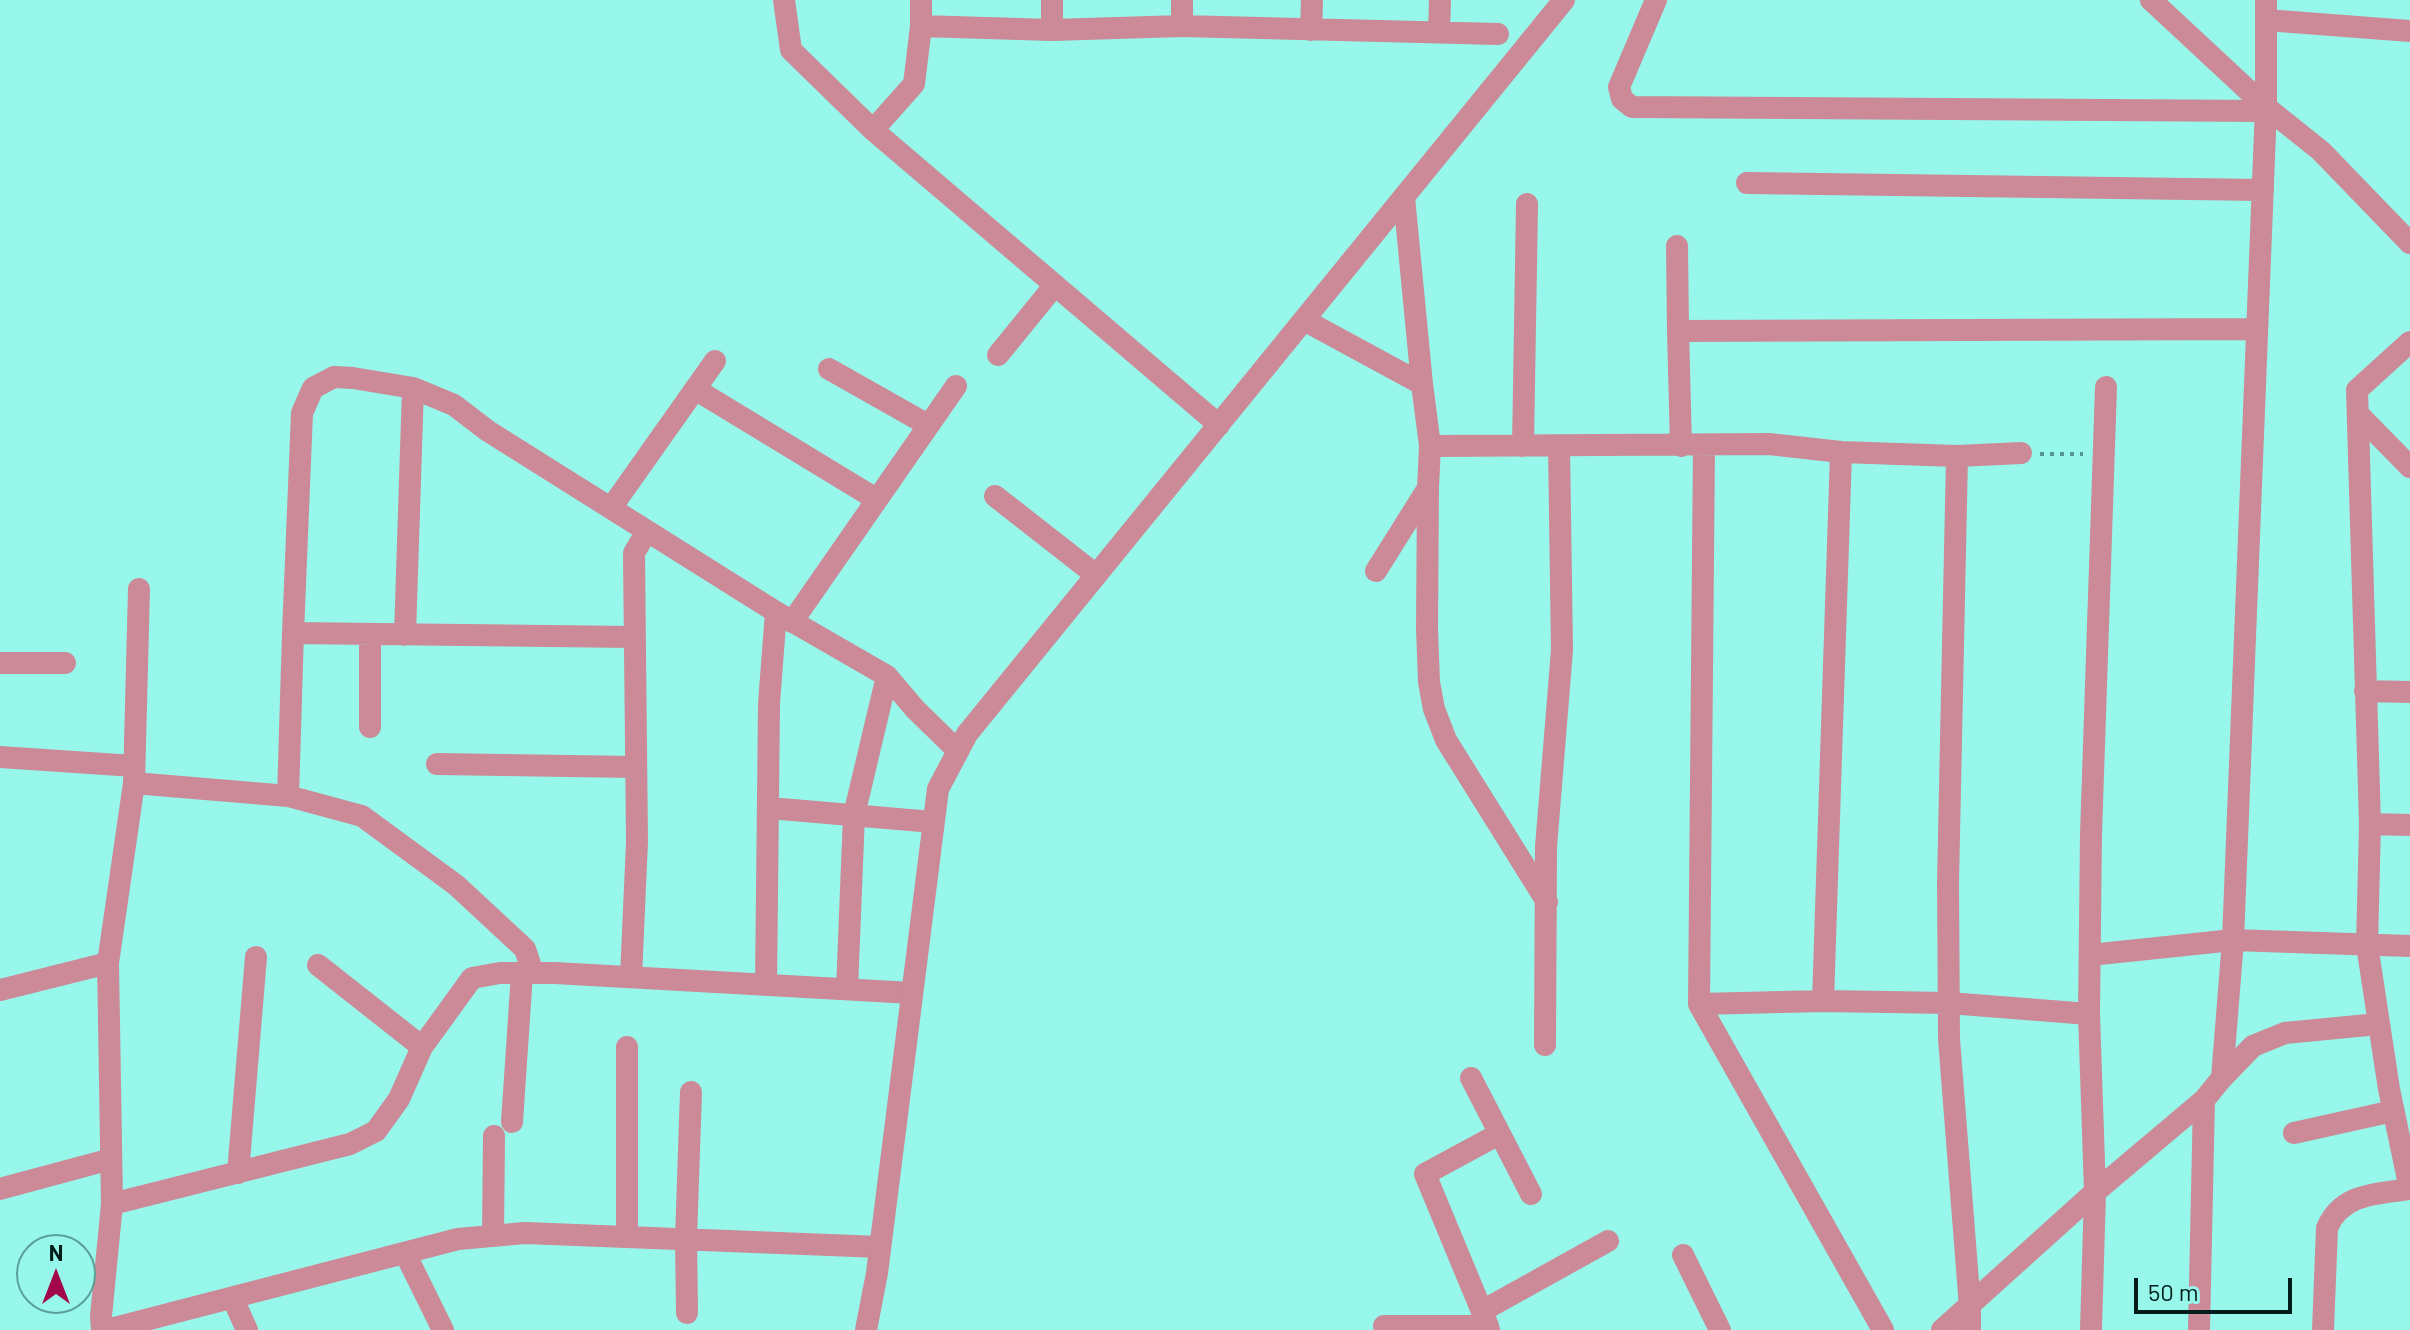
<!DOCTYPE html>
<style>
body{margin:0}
#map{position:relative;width:2410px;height:1330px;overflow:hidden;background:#98f7eb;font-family:Barlow,sans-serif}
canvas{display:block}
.north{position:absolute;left:16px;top:1234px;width:80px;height:80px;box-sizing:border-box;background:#98f7eb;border:2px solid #5ba097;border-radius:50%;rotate:0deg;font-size:22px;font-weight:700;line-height:32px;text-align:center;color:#001d1a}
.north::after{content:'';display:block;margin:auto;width:28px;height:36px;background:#a10749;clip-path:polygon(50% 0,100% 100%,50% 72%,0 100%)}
.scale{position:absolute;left:2134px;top:1278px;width:158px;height:36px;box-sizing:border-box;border:4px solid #001d1a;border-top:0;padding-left:10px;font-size:24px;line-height:28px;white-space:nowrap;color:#001d1a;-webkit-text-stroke:6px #98f7eb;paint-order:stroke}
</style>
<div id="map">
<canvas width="2410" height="1330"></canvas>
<div class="north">N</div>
<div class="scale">50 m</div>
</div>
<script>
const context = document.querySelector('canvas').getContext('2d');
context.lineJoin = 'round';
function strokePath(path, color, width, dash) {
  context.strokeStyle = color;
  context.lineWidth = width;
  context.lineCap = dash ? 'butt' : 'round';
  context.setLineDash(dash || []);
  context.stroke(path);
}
strokePath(new Path2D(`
 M2040,454H2083`), '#53948c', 4, [4, 6]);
strokePath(new Path2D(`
 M784,0L791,50L873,130L914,84L921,26L1052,30L1182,26L1498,34
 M921,0V26
 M1182,0V26
 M1656,0L1619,87L1622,99L1632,107L2266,111
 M2266,0V107L2321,151L2410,243
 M2266,20L2410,31
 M1052,30V0
 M1311,30L1312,0
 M1439,31L1440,0
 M873,130L1219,425
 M1747,183L2263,190
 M1404,197L1422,384
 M1677,246L1678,331
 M1304,320L1422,384L1430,446L1428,488L1376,571
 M998,355L1055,285
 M829,369L928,425
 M695,389L876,499
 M2358,414L2410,467
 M1704,445L1699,1004L1823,1001L1949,1003L2089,1014
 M1430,446L1769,444L1841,452L1957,456L1948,882L1949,1039L1970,1307V1330
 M1523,446L1527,204
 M1681,446L1678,331L2257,329
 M1957,456L2021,453
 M1428,488L1427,629L1429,682L1434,709L1446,740L1547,902
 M995,496L1096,575
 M611,508L715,361
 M792,622L956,386
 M293,633L302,413L313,388L334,377L353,378L413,388
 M370,634V727
 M405,635L413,388L454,405L488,431L776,612
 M0,663H65
 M2365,691L2410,692
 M0,757L134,766
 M437,764L636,767
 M134,783L288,796L362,816L456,885L525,949L533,973
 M288,796L293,633L634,637
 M769,808L933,822
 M2370,824L2410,825
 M2090,955L2233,940L2410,946
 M318,965L422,1047
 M631,977L637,842L634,553L647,531
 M766,985L769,703L776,612L887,676L915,709L958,751
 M847,989L854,815L887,676
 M0,990L108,963
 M1823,1001L1841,452
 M1699,1004L1883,1330
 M1545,1045L1546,847L1562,650L1559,446
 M627,1047V1236
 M1471,1078L1531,1194
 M2222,1078L2253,1046L2285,1033L2378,1024
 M512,1122L522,973
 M2294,1133L2393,1111
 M238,1173L256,957
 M0,1189L111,1159
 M2410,1189L2389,1089L2367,945L2370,824L2357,390L2410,342
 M112,1204L350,1144L376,1131L399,1099L422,1047L472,978L500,973H555L912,993
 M493,1236L494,1136
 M405,1253L443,1330
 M1683,1255L1720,1330
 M233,1299L247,1330
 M1482,1311L1608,1241
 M687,1313L686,1238L691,1092
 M1384,1326H1488L1489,1330
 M1488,1326L1425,1174L1499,1134
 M102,1330L101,1316L112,1204L108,963L134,783L139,589
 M107,1330L458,1239L525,1233L880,1247
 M1942,1330L2095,1192L2204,1100L2222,1078L2233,940L2266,107L2151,0
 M2091,1330L2095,1192L2089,1014L2091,834L2106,387
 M2199,1330L2204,1100
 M2323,1330L2327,1228C2342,1193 2376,1194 2410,1189`), '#cc8997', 22);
strokePath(new Path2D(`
 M866,1330L877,1273L938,789L967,734L1564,0`), '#cc8997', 22);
</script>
